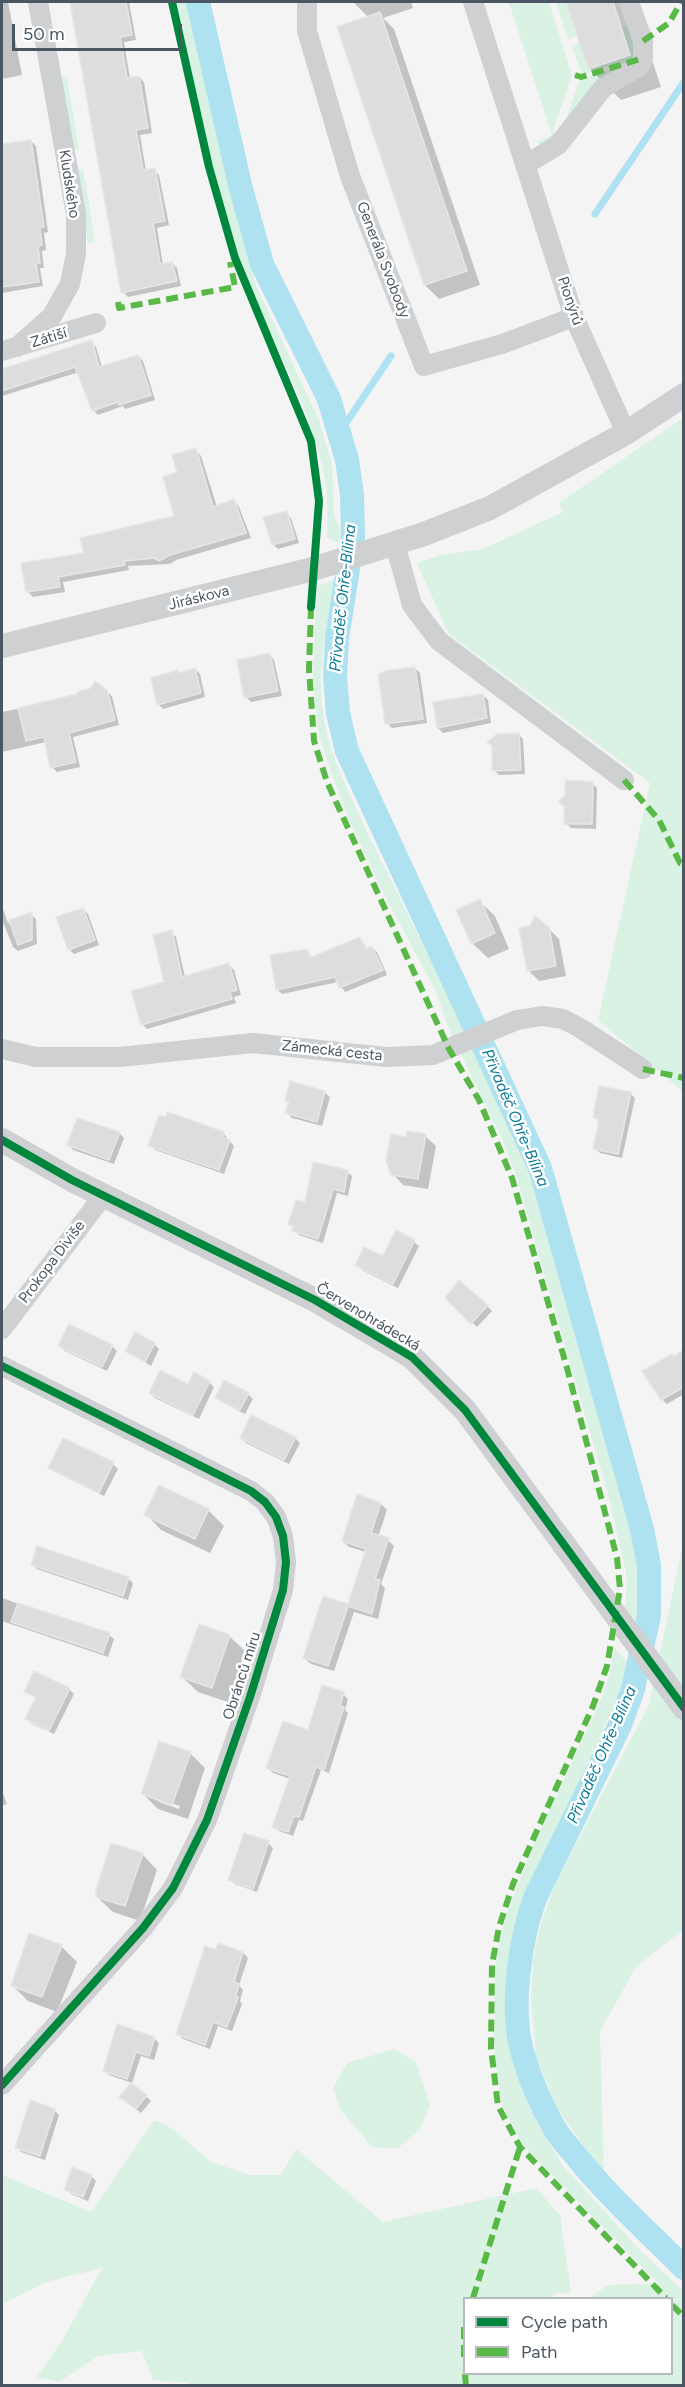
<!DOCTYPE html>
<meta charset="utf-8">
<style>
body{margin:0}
#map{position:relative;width:685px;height:2387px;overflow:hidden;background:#f4f4f4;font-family:Figtree,sans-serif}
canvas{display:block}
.frame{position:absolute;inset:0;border:3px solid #4a5661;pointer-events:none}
.legend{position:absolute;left:463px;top:2297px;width:210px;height:78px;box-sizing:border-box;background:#fff;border:2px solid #b7bbc0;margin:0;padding:8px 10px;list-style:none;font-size:18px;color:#4a5661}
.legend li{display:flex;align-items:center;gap:12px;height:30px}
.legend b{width:30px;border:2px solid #b7bbc0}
.scale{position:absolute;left:12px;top:24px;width:170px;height:27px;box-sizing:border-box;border:3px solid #4a5661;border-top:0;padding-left:8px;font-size:18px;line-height:21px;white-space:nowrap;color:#4a5661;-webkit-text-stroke:4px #fff;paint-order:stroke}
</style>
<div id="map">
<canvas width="685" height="2387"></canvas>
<div class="frame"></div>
<ul class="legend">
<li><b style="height:8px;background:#00873e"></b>Cycle path</li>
<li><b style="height:8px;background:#58b947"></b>Path</li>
</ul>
<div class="scale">50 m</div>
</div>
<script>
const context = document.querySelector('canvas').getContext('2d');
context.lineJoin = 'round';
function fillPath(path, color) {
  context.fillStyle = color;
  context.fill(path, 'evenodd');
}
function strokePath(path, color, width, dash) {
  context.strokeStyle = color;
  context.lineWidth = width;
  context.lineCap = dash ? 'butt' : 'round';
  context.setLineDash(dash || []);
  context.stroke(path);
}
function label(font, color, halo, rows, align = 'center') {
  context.font = font + ' Figtree,sans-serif';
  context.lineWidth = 5;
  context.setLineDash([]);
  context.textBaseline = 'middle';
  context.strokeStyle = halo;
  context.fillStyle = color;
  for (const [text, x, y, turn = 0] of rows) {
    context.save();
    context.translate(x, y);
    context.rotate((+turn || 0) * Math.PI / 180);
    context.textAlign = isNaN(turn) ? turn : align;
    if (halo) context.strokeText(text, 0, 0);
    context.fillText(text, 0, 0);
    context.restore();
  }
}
fillPath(new Path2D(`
 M175,2H187L236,215L256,285L319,420L332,464L334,516L341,531L339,543L327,537C327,521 328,503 326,487C315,407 266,337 240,262C210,178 194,88 175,2Z
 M512,2H549L572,76L553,130L555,139L542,145L537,143L538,141L552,135L509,3Z
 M556,2H566L577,36L568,39Z
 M629,24L636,46L635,58L582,75L572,46L579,43L588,69L630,55L621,26Z
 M631,64L562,130L580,79Z
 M67,77L79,150L73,151L60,78Z
 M83,169L95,242L88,243L76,170Z
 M683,418V1092L598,1020L650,783L449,634L417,563L441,555L483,549L563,512L559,503Z
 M337,579C326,623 316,674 324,719C331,760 351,796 368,834C400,900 434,965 466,1031L452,1038L436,992L383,892L347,815L325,755L318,729L313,678L317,586Z
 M475,1049L528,1170L632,1536L637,1563L639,1624L625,1608L627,1578L610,1502L516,1175L501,1136L461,1054Z
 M683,1544V1930L636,1967L600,2031L604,2175L556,2106L536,2056L531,1999L533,1960L540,1928L554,1886L649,1705Z
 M615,1648L632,1668L523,1902L511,1955L506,2007L509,2044L539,2125L563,2166L639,2249L683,2291V2385H188V2383L153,2380L142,2351L98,2356L59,2382L37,2377L62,2341L102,2268L46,2282L2,2304V2175L91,2212L154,2120L173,2129L211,2162L250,2175H281L296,2149L383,2222L536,2188L560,2215L571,2292L553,2294L554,2298H464V2374H672V2298H589L608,2285L659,2284L522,2144L502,2105L494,2050L495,1969L505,1918L531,1851L601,1700L609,1676Z
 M395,2049L416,2063L430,2105L420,2129L398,2148L372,2147L340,2109L333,2088L347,2063Z`), '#d9f2e3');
fillPath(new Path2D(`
 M2,2H8L22,75L2,79Z
 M71,2H129L136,40L124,42L130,79L139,77L144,82L152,133L140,135L146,171L154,170L159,175L169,225L157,228L163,265L172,263L177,268L181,286L128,297L123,292Z
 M353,2H411L413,8L383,18L394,29L480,285L439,299L425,285L369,18Z
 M567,2H633L661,87L621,100L589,68Z
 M31,141L36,146L48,232L44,233L46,250L42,251L44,268H40L43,286L2,293V145Z
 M91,342L96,347L102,367L138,356L143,361L155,400L125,409L123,406L98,415L93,410L79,372L2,396V370Z
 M196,450L201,456L217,507L234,501L239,507L251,538L176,560L170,564L128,566L129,570L63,582L65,592L33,597L28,592L86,554L176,517L179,473Z
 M286,513L291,518L299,543L278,549L273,544Z
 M270,655L274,660L282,696L251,702L246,697Z
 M415,668L420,673L427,723L392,728L387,723Z
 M195,669L200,674L205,697L163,709L158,704L178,671L180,674Z
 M106,691L112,696L119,725L73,737L80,767L57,772L52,767L46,742L2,752V712Z
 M483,695L488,700L491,723L443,733L438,728L435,703Z
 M518,734L523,739L525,774L499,775L494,770Z
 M592,783L597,788L596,829L571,828L566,823V795Z
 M479,901L495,916L509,949L488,958L472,943Z
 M2,906L8,923L31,914L36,919L37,944L18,951L13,947L3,922L2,923Z
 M83,909L88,914L99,945L74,954L69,949Z
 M548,928L559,939L566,976L539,981L528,970Z
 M171,932L176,937L185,977L229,965L234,970L241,995L234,997L236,1003L147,1029L142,1024L166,983Z
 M360,938L367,949L372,947L377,952L387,975L345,992L338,982L282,994L277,989L307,950L312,959Z
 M291,1083L325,1093L330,1097L322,1126L292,1118L287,1113L290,1103L287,1100Z
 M630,1093L635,1098L622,1158L600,1153L595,1148L600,1123L594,1117Z
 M119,1133L124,1138L114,1164L73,1150L69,1145Z
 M223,1133L234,1146L224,1174L155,1150L150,1145Z
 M425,1136L436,1146L428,1189L403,1185L393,1174L407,1139Z
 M347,1172L352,1176L348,1196L337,1193L323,1243L299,1235L290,1224L306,1204Z
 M414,1242L419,1246L398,1288L362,1270L357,1265L384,1258Z
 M487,1306L492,1311L477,1327L460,1312Z
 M154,1344L159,1349L151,1366L127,1351Z
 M60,1346H112L117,1351L107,1371L65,1351Z
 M684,1356V1394L667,1404L662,1399L674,1358Z
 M209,1382L214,1387L199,1419L155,1398L150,1393Z
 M248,1394L253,1399L245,1414L222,1402L217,1398Z
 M241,1438H295L300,1443L289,1464L246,1443Z
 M113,1464L118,1469L104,1496L55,1472L50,1468Z
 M381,1504L387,1510L378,1537L388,1540L394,1546L381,1584L385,1588L378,1619L354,1612L334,1671L311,1664L304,1658L324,1597L348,1606L366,1552L349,1547L343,1541Z
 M208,1510L224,1526L210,1553L161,1530L146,1514Z
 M32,1565L128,1578L133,1583L128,1600L37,1569Z
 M2,1598L109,1635L114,1639L108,1657L2,1621Z
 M229,1636L245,1651L228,1702L198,1692L182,1677Z
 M69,1689L74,1694L54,1734L32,1724L27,1719L37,1699L26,1691Z
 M343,1694L348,1699L345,1710L348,1713L329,1773L321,1770L303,1821L299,1820L293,1836L279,1831L274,1826L290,1779L273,1773L268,1768L308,1732Z
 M190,1753L205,1768L188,1819L158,1809L143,1794ZM159,1799L180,1806L179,1809L159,1802Z
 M2,1791L7,1804L2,1806Z
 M268,1843L273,1848L257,1892L235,1884L230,1879Z
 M142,1854L157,1870L140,1921L113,1912L97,1897Z
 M30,1935L62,1947L77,1962L57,2012L28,2001L13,1986Z
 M217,1952L243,1953L248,1958L239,1985L243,1990L240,2001L242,2004L232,2031L218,2026L210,2049L183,2039L178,2034Z
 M154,2038L159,2043L154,2060L141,2056L132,2083L109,2075L104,2070Z
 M146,2096L151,2101L141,2113L126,2102Z
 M54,2110L59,2115L45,2160L21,2152L17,2147Z
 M91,2176L96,2181L88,2201L71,2194L66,2189Z`), '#0003');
strokePath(new Path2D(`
 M595,214L684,82
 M340,432L391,356`), '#aee2f0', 7);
strokePath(new Path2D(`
 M198,2L241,189L262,264L329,399L347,460L352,494L353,537L337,638L335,677L338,713L347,751L540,1168L642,1529L649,1565V1616L633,1689L620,1725L535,1898C520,1940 510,2008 522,2051C529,2077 542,2107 556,2131C562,2140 569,2148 576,2156C608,2196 647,2231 684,2268`), '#aee2f0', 24);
const building = new Path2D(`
 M70,2H126L132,35L120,37L127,78L139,76L148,128L136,130L143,170L155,168L165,221L153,223L160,264L172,262L177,281L121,293Z
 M566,2H613L630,55L588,69Z
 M380,12L467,271L424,285L337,27Z
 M31,140L44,227L40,228L42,245L38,246L40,263L36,264L39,282L2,287V144Z
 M92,340L99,367L138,355L151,395L119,405L118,402L92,411L75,367L2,391V369Z
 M196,448L213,507L234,499L246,533L170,555L159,561L154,558L124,561L125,565L58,577L60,587L26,592L21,563L84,553L80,538L174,516L163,477L177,472L172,455Z
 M287,511L295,539L272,545L263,517Z
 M270,653L278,691L244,698L237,660Z
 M415,667L423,719L385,724L378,674L389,670Z
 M195,668L201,693L157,705L151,678L178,670L179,673Z
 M95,681L107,690L115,720L69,733L76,762L50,768L44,737L26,741L18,708L77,694V692L91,688Z
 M483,694L487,718L437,728L433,702Z
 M519,733L521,770L492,771V746L487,742L497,734Z
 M565,780L593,782L592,824H564V806L558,802L565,795Z
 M480,899L495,933L471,944L456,910Z
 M83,908L95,940L68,950L56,917Z
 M32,912V940L18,945L9,920Z
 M535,916L549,927L556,966L527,971L519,928L530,926Z
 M172,930L182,977L229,963L237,990L230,992L232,999L141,1025L131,991L164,982L153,935Z
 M360,937L365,949L372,946L383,970L339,988L335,977L276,990L270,955L307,949L309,958Z
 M290,1081L325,1091L317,1122L285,1113L289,1101H285Z
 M599,1086L631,1092L618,1154L593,1149L599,1120L593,1117Z
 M168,1112L224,1132L222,1137L230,1140L219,1170L148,1146L159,1115L166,1117Z
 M77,1118L120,1132L109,1160L67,1145Z
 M407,1131L426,1134L418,1179L391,1175L386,1161L391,1134L406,1137Z
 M313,1162L348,1170L344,1192L333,1189L318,1239L292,1231L294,1226L288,1224L296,1200L305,1202Z
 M396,1230L415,1240L393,1284L355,1265L364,1247L383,1256Z
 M459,1280L488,1305L471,1324L445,1298Z
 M69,1324L113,1345L102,1367L58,1346Z
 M135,1332L155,1343L145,1362L125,1351Z
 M684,1350V1387L661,1400L642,1371L672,1354L674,1356Z
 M160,1370L188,1384L194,1372L210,1381L193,1415L149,1393Z
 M224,1380L249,1393L240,1410L215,1398Z
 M251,1415L296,1437L284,1460L240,1438Z
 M63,1438L114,1462L99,1493L48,1468Z
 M159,1485L209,1509L195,1539L144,1515Z
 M357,1494L381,1503L371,1533L389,1538L375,1579L380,1580L372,1614L348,1606L328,1666L303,1658L323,1596L348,1604L366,1549L342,1541Z
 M37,1546L129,1577L123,1596L31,1565Z
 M18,1603L110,1633L103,1653L11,1622Z
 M199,1624L230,1635L212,1688L180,1677Z
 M34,1671L70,1688L49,1731L25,1719L36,1697L24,1692Z
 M322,1685L344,1692L340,1706L344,1707L324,1770L316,1767L299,1817L294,1816L288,1832L272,1827L290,1776L266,1768L283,1721L308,1730Z
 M159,1741L191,1752L172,1805L141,1794Z
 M244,1833L269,1841L253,1889L228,1880Z
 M111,1843L143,1853L125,1906L96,1897V1890Z
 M29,1933L62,1945L42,1997L11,1986Z
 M218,1943L243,1952L234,1982L239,1984L236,1995L238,1998L227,2027L213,2022L205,2045L176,2034L205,1946L216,1950Z
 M117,2024L155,2037L149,2056L136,2052L127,2079L103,2071Z
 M131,2083L147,2095L136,2109L119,2097Z
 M30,2100L55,2109L40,2156L15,2148Z
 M72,2167L92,2175L83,2197L64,2190Z`);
fillPath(building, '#ddddde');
strokePath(building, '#e5e6e7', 1.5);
strokePath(new Path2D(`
 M307,2V31L350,176L424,366L502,344L574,317
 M473,2L574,317L626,433
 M525,165L558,145L603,88L640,66L643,58V41L629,2
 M17,347L52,316L70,284L76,254V214L38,2
 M2,351L96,323
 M395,544L412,605L439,641L624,780
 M2,1049L36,1057H120L253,1043L386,1057L433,1055L517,1020L542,1016L563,1019L580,1028L643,1069
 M2,1329L103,1196
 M2,1366L251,1491L265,1502L276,1517L283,1536L286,1562L283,1590L250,1697L207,1820L173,1888L143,1928L2,2085`), '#ced0d2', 20);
strokePath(new Path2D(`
 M2,646L313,569L424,534L490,508L626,433L684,395
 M2,1140L72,1180L315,1300L412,1357L465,1410L684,1708`), '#ced0d2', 24);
strokePath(new Path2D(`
 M643,41L669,23L681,2
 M575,75L581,77L643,58
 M118,302L119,308L235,287L230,262
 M311,607L309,669L314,741L327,782L449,1049L479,1100L512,1178L567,1368L617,1558L620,1589L607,1666L593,1706L513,1884L499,1927L492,1965L491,2048L498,2106L520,2147L666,2298
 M624,780L659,820L680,863L684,865
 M643,1069L684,1078
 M473,2298L520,2147
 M672,2305L684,2317
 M464,2327V2358
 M465,2374L466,2386`), '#58b947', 6, [12, 6]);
strokePath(new Path2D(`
 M172,2L209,167L235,258L311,441L319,501L311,607
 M2,1140L72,1180L315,1300L412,1357L465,1410L684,1708
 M2,1366L251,1491L265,1502L276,1517L283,1536L286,1562L283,1590L250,1697L207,1820L173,1888L143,1928L2,2085`), '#00873e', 8);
label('15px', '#4a5661', '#fff', [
 ["Kludského",69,184,81],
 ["Generála Svobody",383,260,69],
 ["Pionýrů",570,301,71],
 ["Zátiší",49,338,-17],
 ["Jiráskova",199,598,-14],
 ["Zámecká cesta",332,1051,6],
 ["Prokopa Diviše",52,1262,-53],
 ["Červenohrádecká",368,1317,31],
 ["Obránců míru",242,1676,-72]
]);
label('italic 16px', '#0c7c9b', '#fff', [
 ["Přivaděč Ohře-Bílina",343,598,-84],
 ["Přivaděč Ohře-Bílina",515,1118,67],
 ["Přivaděč Ohře-Bílina",602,1755,-66]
]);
</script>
